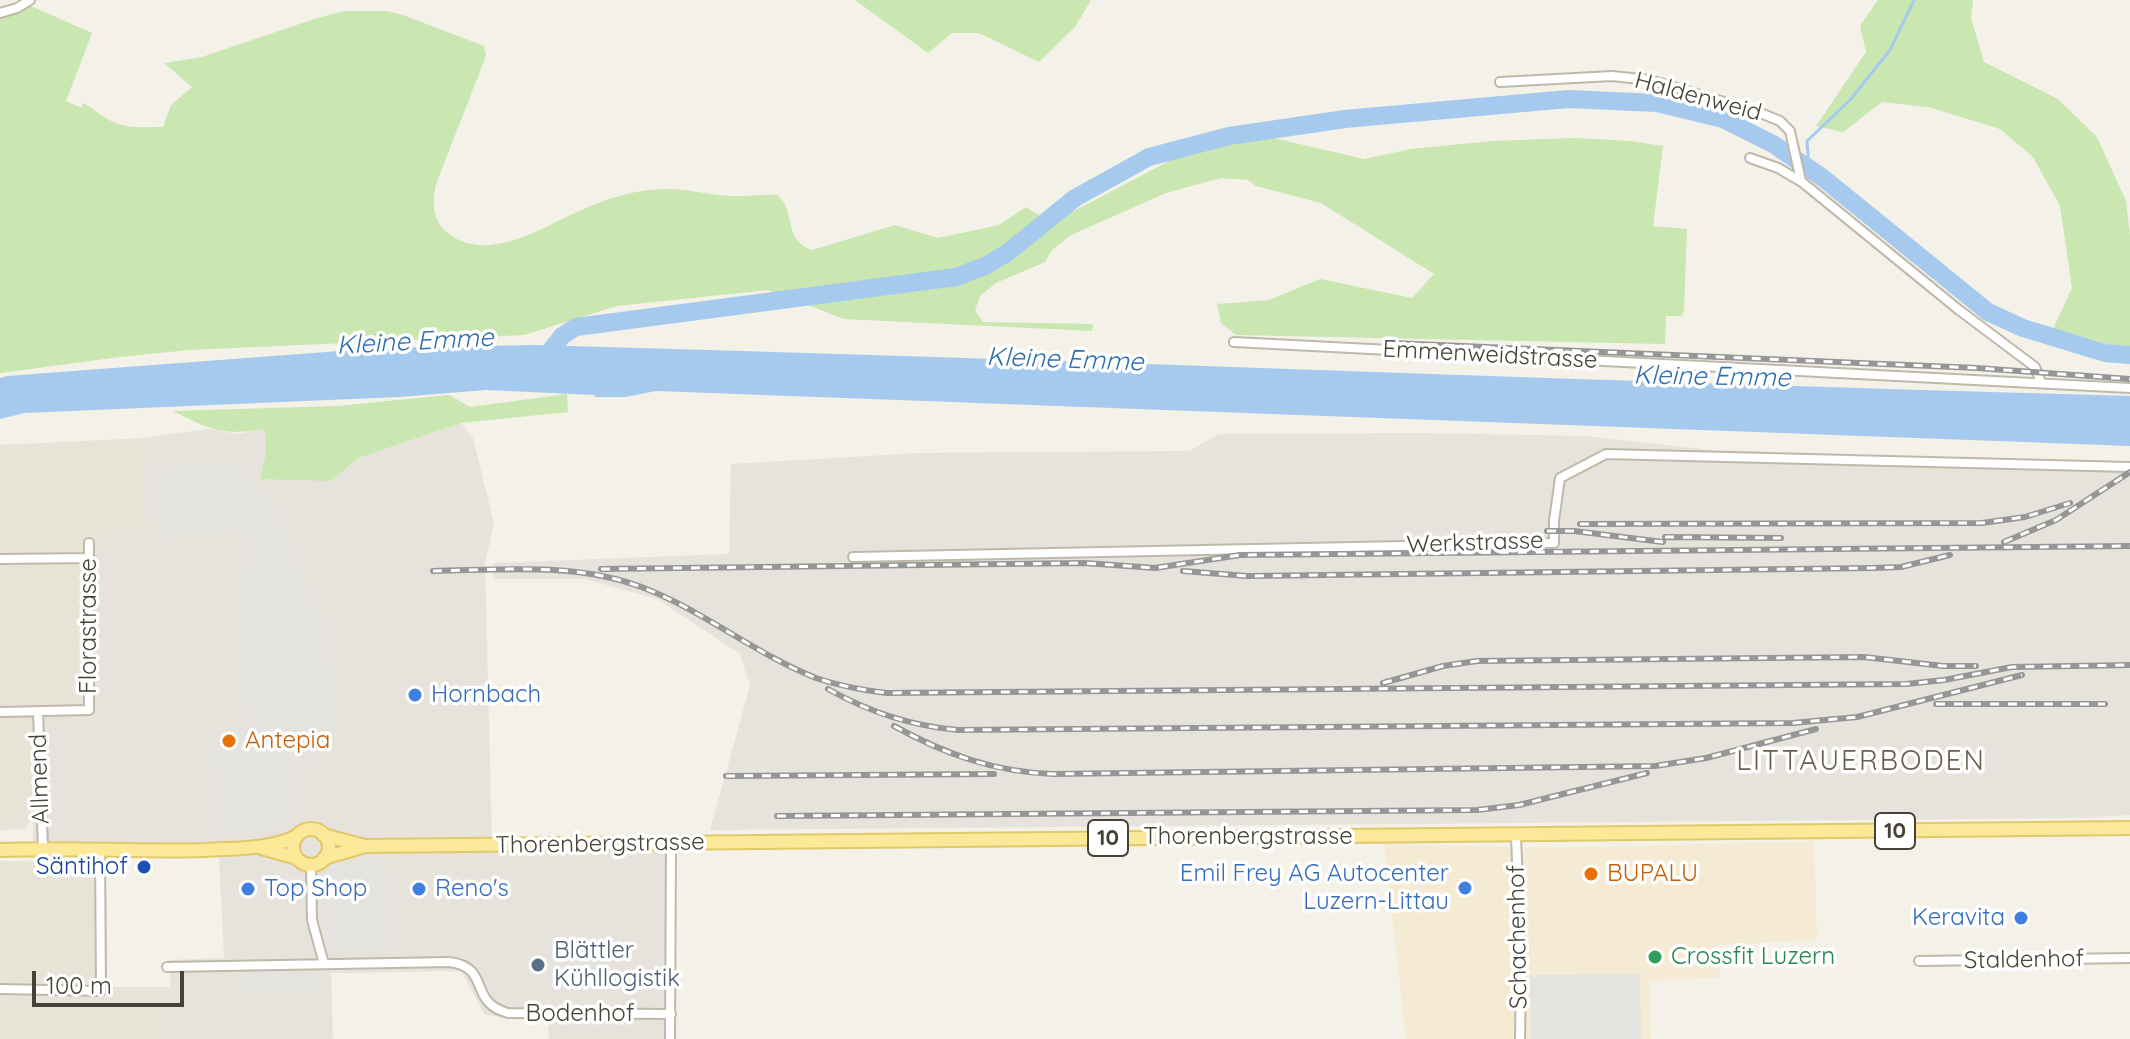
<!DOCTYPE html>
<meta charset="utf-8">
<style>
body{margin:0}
#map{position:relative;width:2130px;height:1039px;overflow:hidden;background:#f3f1e8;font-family:Quicksand,sans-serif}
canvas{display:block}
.scale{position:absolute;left:32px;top:971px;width:152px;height:36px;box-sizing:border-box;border:4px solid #464237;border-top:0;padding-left:10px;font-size:24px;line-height:28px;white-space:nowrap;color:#464237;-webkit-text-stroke:6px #fff;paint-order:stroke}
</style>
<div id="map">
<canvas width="2130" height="1039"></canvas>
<div class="scale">100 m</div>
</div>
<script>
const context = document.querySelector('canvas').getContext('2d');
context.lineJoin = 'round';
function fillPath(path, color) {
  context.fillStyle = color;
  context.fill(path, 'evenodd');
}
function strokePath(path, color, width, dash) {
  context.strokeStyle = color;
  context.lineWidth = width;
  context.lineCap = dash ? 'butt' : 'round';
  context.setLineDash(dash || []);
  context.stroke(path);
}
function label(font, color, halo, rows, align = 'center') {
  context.font = font + ' Quicksand,sans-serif';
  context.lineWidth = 7;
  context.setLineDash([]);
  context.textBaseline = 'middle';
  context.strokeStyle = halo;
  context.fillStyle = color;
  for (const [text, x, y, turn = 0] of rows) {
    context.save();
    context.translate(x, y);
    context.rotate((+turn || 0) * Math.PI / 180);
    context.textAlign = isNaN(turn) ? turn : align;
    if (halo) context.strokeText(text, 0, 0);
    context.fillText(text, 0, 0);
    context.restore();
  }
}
fillPath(new Path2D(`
 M144,438L145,533L83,536L82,704L32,717L33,818L25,829L0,830V445Z
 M0,861L78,862L89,867L107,893V987H170L171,1039H0Z`), '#e7e3d6');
fillPath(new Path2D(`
 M1814,841L1817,940L1718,945L1720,978L1649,980L1651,1039H1406L1384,844L1558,848Z`), '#f5ead3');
fillPath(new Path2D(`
 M461,423L473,438L494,524L485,564L492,845L671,843L670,1039H549L548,1020L485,1015L461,971L331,973L333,1039H171L170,960L224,958L219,856L33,843L32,717L82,703L83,536L145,533L144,438L208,429L237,434L265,429L266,454L331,481L358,458Z
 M1420,433L1586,436L1712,450L2130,463V815L2081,818L710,830L750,686L740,654L657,599L585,579H493V563L729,554L731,464L920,453L1189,451L1219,434Z`), '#e6e2dc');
fillPath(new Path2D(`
 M855,0H1091L1075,27L1039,62L979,33H952L928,53Z
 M1878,0H1973L1971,18L1984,62L2058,99L2097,137L2126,201L2130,235V350L2053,329L2072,288L2060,206L2033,157L2000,129L1928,107L1882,102L1843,132L1816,126L1866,52L1860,26Z
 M31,6L92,33L66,101L81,108L83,103C93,108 101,116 111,121C126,129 146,127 163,127L171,105L192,87L164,63L202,57L317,18L345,11H387L403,15L484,46L486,56L436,184C432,203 432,221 449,234C492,266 551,221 591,206C610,198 630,192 650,190C676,186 703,194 729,196C745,197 761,194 777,195C797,211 782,240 812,250L895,225L938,238L999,225L1026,207L1051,223L1177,157L1265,136L1364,159L1411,149L1491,141L1574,138L1631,141L1663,146L1653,226L1687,229L1684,310L1682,316H1666L1665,344L1236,335L1221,323L1217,304L1269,300L1320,279L1412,298L1434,274L1321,203L1256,186L1248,180L1221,178L1166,193L1071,235L1052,250L1045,262L996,283L980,296L975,310L983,322L1093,324L1092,331L844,319L768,290L617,306L524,335L189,350L120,357L0,373V16Z
 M567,394L568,412L461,423L358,458L331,481L260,479L266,454L265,429C222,436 211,430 173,411L337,406L449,395L470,407Z`), '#cae6b1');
fillPath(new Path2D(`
 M246,464L252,484L270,497L315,611L322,615L331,665L333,747H313L314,761L292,764L294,811L283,830L215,836L211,747L245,745L242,587L248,533L157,537L155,467Z
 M384,858L386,950L335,951L326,917L327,869L336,862Z
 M318,972V991L244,992L243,974Z
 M1640,974L1641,1039H1531L1530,975Z`), '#e5e3df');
fillPath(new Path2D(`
 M535,345C1067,359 1598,382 2130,396V446L656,391L625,397H595V395L486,390L399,397L25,413L0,419V378L7,376L379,348Z`), '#a6caee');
strokePath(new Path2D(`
 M1809,168L1807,141L1851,99L1890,50L1914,0`), '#a6caee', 3);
strokePath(new Path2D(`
 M540,364L562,336L576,327L956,277L985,266L1007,253L1075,198L1149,157L1229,136L1345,119L1568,99L1657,103L1723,119L1773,144L1823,178L1988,312L2023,328L2105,353L2130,355`), '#a6caee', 18);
const minor = new Path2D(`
 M0,13L17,8L30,0
 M1500,82L1612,76L1650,80L1758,112L1780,121L1790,131L1801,181
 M1750,158L1778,168L1802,182L1959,310L2035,367L2041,382
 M1234,342L2130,388
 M853,557L1554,543V521L1560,478L1606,454L2130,467
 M0,559L89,558
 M0,712L89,710V543
 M38,712L43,848
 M1516,836L1521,966L1520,1039
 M311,865L312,920L324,964
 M1919,961L2130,958
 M167,967L449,962C492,967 467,1002 508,1013L671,1014
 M0,989L101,991L100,851
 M670,1039L671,843`);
const primary = new Path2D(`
 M293 847a18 18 0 1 1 36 0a18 18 0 1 1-36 0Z
 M323,835L365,846L2130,828
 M261,848L297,858
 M0,850C69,847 137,852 206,850C236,848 269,850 297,836
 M324,858L362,847`);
strokePath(minor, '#bfb9aa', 12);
strokePath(primary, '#e1c868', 16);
strokePath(minor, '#fff', 8);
strokePath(primary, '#fbe899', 12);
const rail = new Path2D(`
 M1392,343L1977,368L2130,379
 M1580,524L1982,523L2025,517L2070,503
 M1547,531H1574L1663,542
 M1665,537L1781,538
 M2004,542L2056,520L2130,472
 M601,569L1085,563L1155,568L1240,555L2130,546
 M433,571C503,570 577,562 644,588C704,611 755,654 816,678C839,686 863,690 887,693L1906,684L1944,680L2012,667L2130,665
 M1183,571L1247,576L1872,568L1901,567L1950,555
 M1383,683L1443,666L1477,661L1864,657L1943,666H1976
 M828,689C869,712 911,726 958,730L1793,723L1857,717L2022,675
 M1936,704H2105
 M894,726C945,754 994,772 1053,774L1655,766L1706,758L1816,729
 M726,776L994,774
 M777,816L1477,810L1519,805L1647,773`);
strokePath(rail, '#969696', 6);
strokePath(rail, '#fff', 3, [9]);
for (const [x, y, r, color] of [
 [415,695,8,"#3f7fe0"],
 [229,741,8,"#e8710a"],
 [144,867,8,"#1a4fb4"],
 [1591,874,8,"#e8710a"],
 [1465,888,8,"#3f7fe0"],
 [248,889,8,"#3f7fe0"],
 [419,889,8,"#3f7fe0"],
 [2021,918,8,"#3f7fe0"],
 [1655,957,8,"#2e9e5b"],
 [538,965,8,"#5c6f8a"]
]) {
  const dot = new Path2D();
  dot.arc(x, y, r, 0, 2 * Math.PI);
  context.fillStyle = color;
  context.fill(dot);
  strokePath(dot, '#fff', 3);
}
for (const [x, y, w] of [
 [1895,831,40],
 [1108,838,40]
]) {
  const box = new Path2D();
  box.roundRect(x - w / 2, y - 18, w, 36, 6);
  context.fillStyle = '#fff';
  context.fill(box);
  strokePath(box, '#464237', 2);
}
label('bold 22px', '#464237', null, [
 ["10",1895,831],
 ["10",1108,838]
]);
label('24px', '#464237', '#fff', [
 ["Haldenweid",1698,97,15],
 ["Emmenweidstrasse",1490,355,3],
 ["Werkstrasse",1475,543,-2],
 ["Florastrasse",89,626,-90],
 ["Allmend",40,779,-92],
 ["Thorenbergstrasse",1248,837],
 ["Thorenbergstrasse",600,844,-1],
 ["Schachenhof",1518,937,-91],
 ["Staldenhof",2024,960,-1],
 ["Bodenhof",580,1014]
]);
label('24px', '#366cbe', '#fff', [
 ["Hornbach",431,695],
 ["Emil Frey AG Autocenter",1449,874,"right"],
 ["Luzern-Littau",1449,902,"right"],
 ["Top Shop",264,889],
 ["Reno's",435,889],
 ["Keravita",2005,918,"right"]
], 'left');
label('24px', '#c56008', '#fff', [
 ["Antepia",245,741],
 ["BUPALU",1607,874]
], 'left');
label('24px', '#164399', '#fff', [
 ["Säntihof",128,867]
], 'right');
label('24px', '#4e5e75', '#fff', [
 ["Blättler",554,951],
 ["Kühllogistik",554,979]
], 'left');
label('24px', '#27864d', '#fff', [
 ["Crossfit Luzern",1671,957]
], 'left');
label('italic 26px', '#326fb0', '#fff', [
 ["Kleine Emme",415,342,-3],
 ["Kleine Emme",1065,360,2],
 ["Kleine Emme",1712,377,1]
]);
context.letterSpacing = '2px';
label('28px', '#69614e', '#fff', [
 ["LITTAUERBODEN",1861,762]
]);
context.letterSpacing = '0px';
</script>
